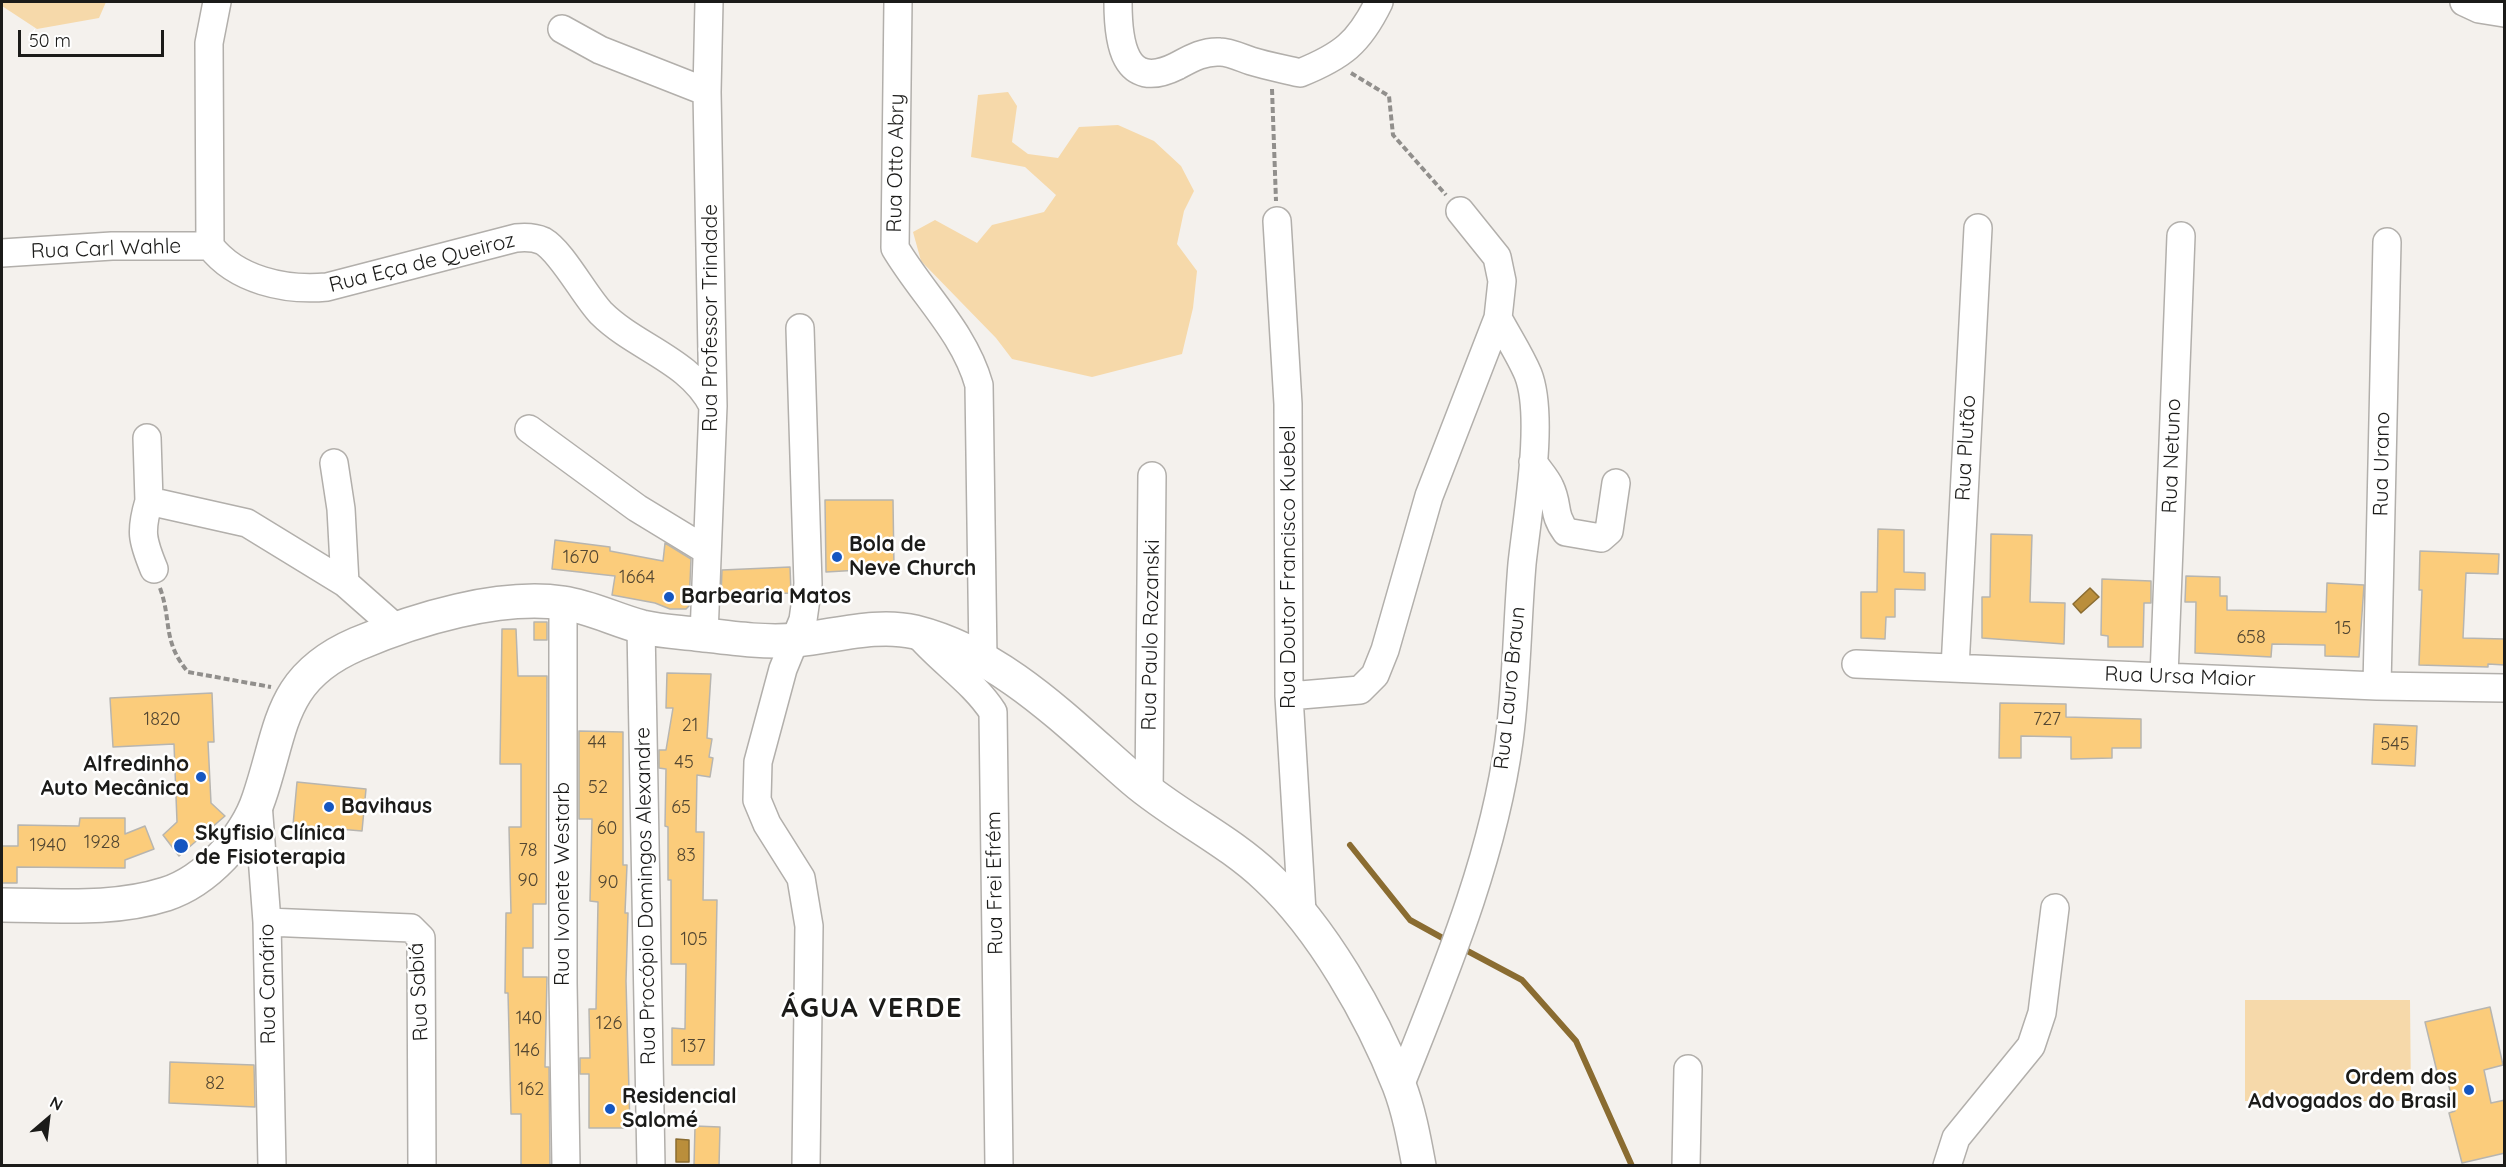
<!DOCTYPE html>
<meta charset="utf-8">
<style>
body{margin:0}
#map{position:relative;width:2506px;height:1167px;overflow:hidden;background:#f4f1ed;font-family:Quicksand,sans-serif}
canvas{display:block}
.frame{position:absolute;inset:0;border:3px solid #1b1b19;pointer-events:none}
.north{position:absolute;left:18px;top:1089px;width:60px;height:60px;-webkit-text-stroke:4px #fff;paint-order:stroke;rotate:28deg;font-size:16px;font-weight:700;line-height:24px;text-align:center;color:#1b1b19}
.north::after{content:'';display:block;margin:auto;width:21px;height:27px;background:#1b1b19;clip-path:polygon(50% 0,100% 100%,50% 72%,0 100%)}
.scale{position:absolute;left:18px;top:30px;width:146px;height:27px;box-sizing:border-box;border:3px solid #1b1b19;border-top:0;padding-left:8px;font-size:18px;line-height:21px;white-space:nowrap;color:#1b1b19;-webkit-text-stroke:4px #fff;paint-order:stroke}
</style>
<div id="map">
<canvas width="2506" height="1167"></canvas>
<div class="frame"></div>
<div class="north">N</div>
<div class="scale">50 m</div>
</div>
<script>
const context = document.querySelector('canvas').getContext('2d');
context.lineJoin = 'round';
function fillPath(path, color) {
  context.fillStyle = color;
  context.fill(path, 'evenodd');
}
function strokePath(path, color, width, dash) {
  context.strokeStyle = color;
  context.lineWidth = width;
  context.lineCap = dash ? 'butt' : 'round';
  context.setLineDash(dash || []);
  context.stroke(path);
}
function label(font, color, halo, rows, align = 'center') {
  context.font = font + ' Quicksand,sans-serif';
  context.lineWidth = 5;
  context.setLineDash([]);
  context.textBaseline = 'middle';
  context.strokeStyle = halo;
  context.fillStyle = color;
  for (const [text, x, y, turn = 0] of rows) {
    context.save();
    context.translate(x, y);
    context.rotate((+turn || 0) * Math.PI / 180);
    context.textAlign = isNaN(turn) ? turn : align;
    if (halo) context.strokeText(text, 0, 0);
    context.fillText(text, 0, 0);
    context.restore();
  }
}
fillPath(new Path2D(`
 M2,2H106L99,18L37,29L2,6Z
 M1008,92L1017,106L1012,142L1028,154L1058,158L1079,127L1118,125L1154,141L1181,166L1194,191L1184,211L1177,244L1197,271L1193,308L1182,354L1092,377L1012,359L996,338L921,261L913,232L935,220L977,243L992,225L1044,212L1056,195L1025,167L971,157L978,95Z
 M2245,1000H2410L2411,1101H2245Z`), '#f6d9aa');
const water = new Path2D(`
 M2090,588L2099,597L2081,613L2073,604Z
 M676,1139L689,1140V1162H676Z`);
fillPath(water, '#ba8e3b');
strokePath(water, '#8a6c31', 1.5);
strokePath(new Path2D(`
 M1350,845L1410,920L1448,941
 M1460,947L1522,980L1576,1041L1632,1166`), '#8a6c31', 6);
const building = new Path2D(`
 M825,500H893L894,568L826,572Z
 M1878,529L1904,530V572L1925,573V590L1895,589V617H1886L1885,639L1861,638V592H1877Z
 M1991,534L2032,535L2030,602L2065,603L2064,644L1982,638V597H1990Z
 M555,540L610,547V551L663,561L665,543L691,559L689,606L686,609H670L655,603L612,595L615,576L552,569Z
 M2420,551L2499,554L2498,574L2466,573L2463,638L2505,639V665L2488,664V667L2419,665L2422,590H2419Z
 M790,567L791,593L721,596L722,570Z
 M2186,576L2220,577V596H2227V610L2326,612L2327,583L2364,585L2359,657L2325,656V645L2272,644L2271,657L2195,653L2196,602H2185Z
 M2102,579L2151,581V603H2144L2143,647H2108V636L2101,635Z
 M534,622H547V640H534Z
 M502,629H516L518,676H547L546,904H533V948H523V977H547L545,1067H549L550,1165H521V1114H511L508,993H505L506,913H511L509,827H521V764H500Z
 M667,673L711,674L707,738L712,739L709,757L713,758L710,777L697,775L696,832H704L703,900H717L714,1065H672V1028L685,1029L686,964H671V880H668V827L665,826L666,769L659,768V750H666L673,708H666Z
 M212,693L214,742H208L211,803L225,816L179,856L163,835L177,822L174,744L113,747L110,698Z
 M2000,703L2066,704V717L2141,719V748H2112V758L2071,759V737L2021,736V758H1999Z
 M2374,724L2417,726L2415,766L2372,764Z
 M579,731L623,732V865H627L625,913H628L626,981L630,1128H589V1074H580V1058H590L589,1009H596L598,902L590,901L592,819H579Z
 M297,782L366,789L362,831L293,825Z
 M80,818H125V834L145,826L154,849L125,860V868L17,867V883H2V846H18V825L79,826Z
 M2490,1007L2503,1065L2484,1070L2491,1103L2505,1100V1153L2462,1163L2449,1113L2455,1111L2447,1078L2439,1080L2425,1022Z
 M170,1062L254,1065L255,1107L169,1103Z
 M695,1126L720,1127L719,1166H694Z`);
fillPath(building, '#fbcc7b');
strokePath(building, '#b7b5b0', 1.5);
const minor = new Path2D(`
 M217,2L209,43L210,246C236,280 285,291 327,287L516,238C525,237 534,237 543,241C562,252 584,295 601,313C636,348 690,360 713,406
 M898,2L895,248C923,295 964,332 979,385L983,659
 M1118,2C1118,40 1123,93 1177,66C1190,59 1203,51 1220,52C1229,52 1242,58 1251,61C1267,66 1284,69 1300,73C1342,56 1359,43 1379,2
 M2464,2L2479,9L2504,13
 M562,29L600,50L707,92
 M1277,221L1288,404L1289,696L1302,912
 M2,253L112,246H210
 M800,328L808,584L803,620L783,669L758,762L757,800L767,824L801,878L809,926L806,1166
 M529,429L637,508L706,550
 M147,438L149,501L247,523L345,583L396,628
 M1533,462C1538,470 1546,478 1550,487C1559,506 1552,513 1566,532L1601,538L1609,531L1616,483
 M334,463L341,509L345,583
 M149,501C140,531 142,540 154,569
 M563,603V983L566,1166
 M641,627L651,1166
 M916,632C940,661 973,681 993,712L999,1166
 M704,635L713,406L707,92L709,2
 M1856,664L2377,686L2504,688
 M1955,668L1978,228
 M2164,677L2181,236
 M2377,686L2387,242
 M1289,696L1360,690L1375,675L1385,650L1429,496L1498,318L1502,281L1497,257L1460,211
 M1149,793L1152,476
 M258,803L267,922L272,1166
 M267,922L411,928L421,938L422,1166
 M1400,1086C1444,975 1493,860 1509,741C1517,682 1517,623 1522,564C1527,516 1545,417 1528,374C1520,355 1508,337 1498,318
 M1686,1166L1688,1069
 M1947,1166L1956,1138L2031,1046L2042,1013L2055,908`);
const major = new Path2D(`
 M2,905C56,905 113,911 166,894C206,881 246,838 259,798C283,728 278,678 357,644C416,619 499,594 563,603C591,607 615,620 642,627C659,631 678,632 696,634C730,638 763,643 797,640C836,636 877,623 915,632C1003,654 1068,723 1134,780C1176,816 1227,839 1267,877C1322,928 1372,1016 1399,1085C1409,1111 1414,1139 1419,1166`);
strokePath(minor, '#b2afab', 30);
strokePath(major, '#b2afab', 36);
strokePath(new Path2D(`
 M1351,73L1389,96L1393,135L1446,195
 M1272,89L1276,201
 M160,588C172,621 162,641 188,672L271,687`), '#918f8c', 4, [6, 3]);
strokePath(minor, '#fff', 27);
strokePath(major, '#fff', 33);
for (const [x, y, r, color] of [
 [837,557,6,"#1556c1"],
 [669,597,6,"#1556c1"],
 [201,777,6,"#1556c1"],
 [329,807,6,"#1556c1"],
 [181,846,8,"#1556c1"],
 [2469,1090,6,"#1556c1"],
 [610,1109,6,"#1556c1"]
]) {
  const dot = new Path2D();
  dot.arc(x, y, r, 0, 2 * Math.PI);
  context.fillStyle = color;
  context.fill(dot);
  strokePath(dot, '#fff', 2);
}
label('18px', '#534732', null, [
 ["1670",581,558],
 ["1664",637,578],
 ["15",2343,629],
 ["658",2251,638],
 ["1820",162,720],
 ["727",2047,720],
 ["21",690,726],
 ["44",597,743],
 ["545",2395,745],
 ["45",684,763],
 ["52",598,788],
 ["65",681,808],
 ["60",607,829],
 ["1928",102,843],
 ["1940",48,846],
 ["78",528,851],
 ["83",686,856],
 ["90",528,881],
 ["90",608,883],
 ["105",694,940],
 ["140",529,1019],
 ["126",609,1024],
 ["137",693,1047],
 ["146",527,1051],
 ["82",215,1084],
 ["162",531,1090]
]);
label('21px', '#1b1b19', '#fff', [
 ["Rua Otto Abry",896,163,-89],
 ["Rua Carl Wahle",106,249,-2],
 ["Rua Eça de Queiroz",422,263,-14],
 ["Rua Professor Trindade",711,318,-90],
 ["Rua Plutão",1966,448,-87],
 ["Rua Netuno",2172,456,-88],
 ["Rua Urano",2382,464,-89],
 ["Rua Doutor Francisco Kuebel",1289,567,-90],
 ["Rua Paulo Rozanski",1151,635,-89],
 ["Rua Ursa Maior",2180,677,2],
 ["Rua Lauro Braun",1510,688,-84],
 ["Rua Frei Efrém",995,883,-91],
 ["Rua Ivonete Westarb",563,884,-90],
 ["Rua Procópio Domingos Alexandre",646,896,-91],
 ["Rua Canário",268,984,-91],
 ["Rua Sabiá",419,992,-93]
]);
label('bold 21px', '#1b1b19', '#fff', [
 ["Bola de",849,545],
 ["Neve Church",849,569],
 ["Barbearia Matos",681,597],
 ["Alfredinho",189,765,"right"],
 ["Auto Mecânica",189,789,"right"],
 ["Bavihaus",341,807],
 ["Skyfisio Clínica",195,834],
 ["de Fisioterapia",195,858],
 ["Ordem dos",2457,1078,"right"],
 ["Advogados do Brasil",2457,1102,"right"],
 ["Residencial",622,1097],
 ["Salomé",622,1121]
], 'left');
context.letterSpacing = '1.5px';
label('bold 27px', '#1b1b19', '#fff', [
 ["ÁGUA VERDE",872,1009]
]);
context.letterSpacing = '0px';
</script>
